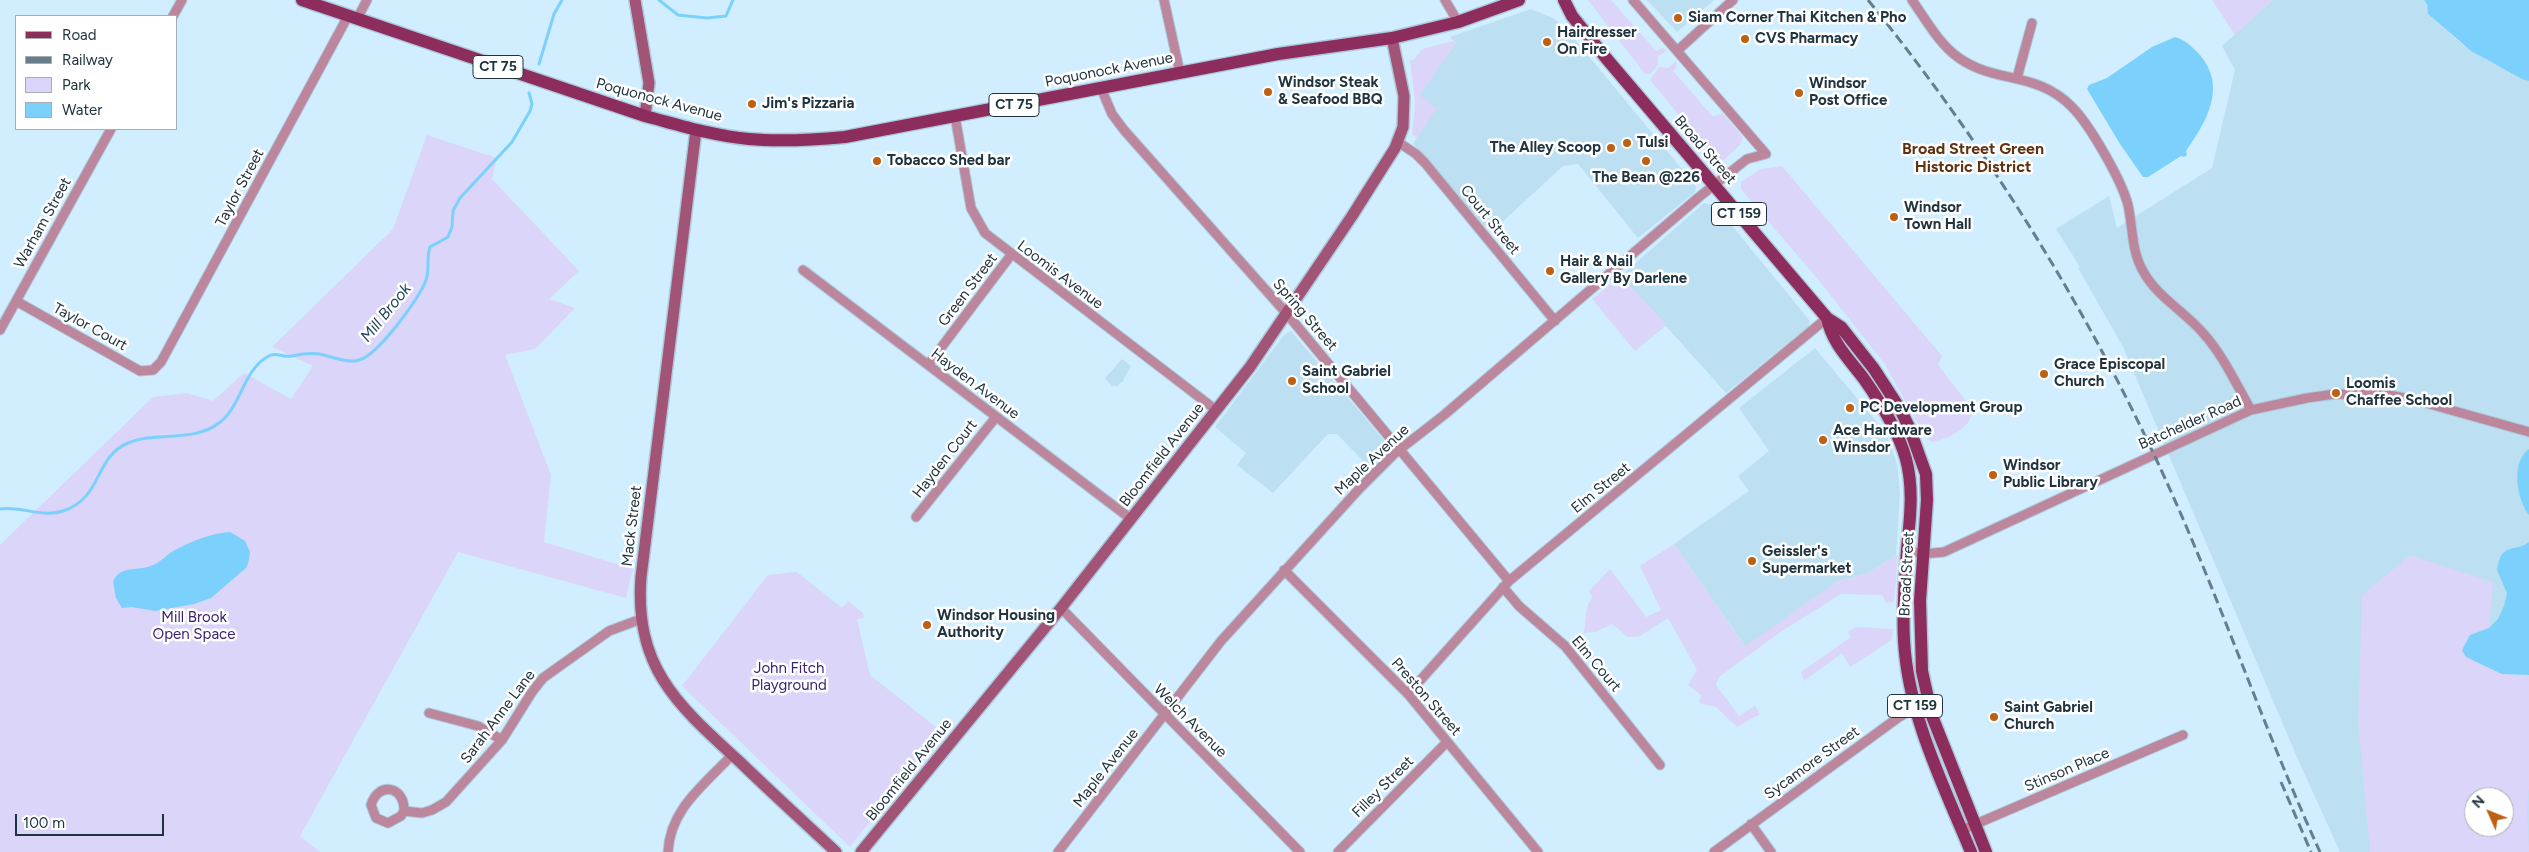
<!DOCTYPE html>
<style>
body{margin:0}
#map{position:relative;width:2529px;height:852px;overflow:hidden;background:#d0eeff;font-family:Figtree,sans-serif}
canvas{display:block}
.legend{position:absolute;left:15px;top:15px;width:162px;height:115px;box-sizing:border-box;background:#fff;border:1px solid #a6aeb2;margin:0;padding:6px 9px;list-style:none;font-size:15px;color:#20343f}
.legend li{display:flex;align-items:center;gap:10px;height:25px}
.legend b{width:25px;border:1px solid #a6aeb2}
.north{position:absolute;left:2464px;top:787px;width:50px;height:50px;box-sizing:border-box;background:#fff;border:1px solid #a6aeb2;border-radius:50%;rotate:314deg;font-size:14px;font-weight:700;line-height:20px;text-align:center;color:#20343f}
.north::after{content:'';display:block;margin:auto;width:18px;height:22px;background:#bd6011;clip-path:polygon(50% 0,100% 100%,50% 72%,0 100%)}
.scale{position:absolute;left:15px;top:814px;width:149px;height:22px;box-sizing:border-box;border:2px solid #20343f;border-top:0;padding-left:6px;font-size:15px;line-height:18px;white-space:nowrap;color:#20343f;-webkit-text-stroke:4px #fff;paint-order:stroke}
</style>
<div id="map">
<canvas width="2529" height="852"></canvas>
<ul class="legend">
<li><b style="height:6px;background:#8d2d5d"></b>Road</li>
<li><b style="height:6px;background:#667e8c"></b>Railway</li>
<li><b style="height:14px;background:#dad5f9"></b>Park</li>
<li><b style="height:14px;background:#7bd0fc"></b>Water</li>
</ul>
<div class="north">N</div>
<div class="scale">100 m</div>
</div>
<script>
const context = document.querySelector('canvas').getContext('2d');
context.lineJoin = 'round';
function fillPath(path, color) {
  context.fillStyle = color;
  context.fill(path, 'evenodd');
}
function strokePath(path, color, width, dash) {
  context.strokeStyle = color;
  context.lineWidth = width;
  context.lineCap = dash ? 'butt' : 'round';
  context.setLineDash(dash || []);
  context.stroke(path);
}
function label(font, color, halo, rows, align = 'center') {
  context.font = font + ' Figtree,sans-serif';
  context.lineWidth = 5;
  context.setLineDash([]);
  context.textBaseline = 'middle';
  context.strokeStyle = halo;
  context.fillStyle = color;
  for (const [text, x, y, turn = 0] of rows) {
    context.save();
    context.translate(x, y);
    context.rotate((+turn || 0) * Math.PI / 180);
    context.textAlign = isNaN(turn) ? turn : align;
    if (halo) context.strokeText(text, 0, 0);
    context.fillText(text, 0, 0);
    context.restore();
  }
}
fillPath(new Path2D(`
 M1647,0H1714L1677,32Z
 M2273,0H2424L2431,17L2464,46L2486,60L2529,81V852H2340L2296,755L2123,347L2078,268L2080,267L2056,229L2109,196L2117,228L2212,168L2235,70L2222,46ZM2474,797H2504V827H2474Z
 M1531,9L1553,18L1567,30L1696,186L1695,192L1638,238L1578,164L1563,166L1499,225L1493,219L1485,227L1413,144L1436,108L1419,96L1456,43L1450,37Z
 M1704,203L1716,206L1810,321L1809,326L1726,393L1621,276Z
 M1291,331L1389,446L1388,450L1370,468L1337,434H1328L1273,493L1237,465L1246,453L1215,427L1284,335Z
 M1815,348L1886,433L1897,464L1900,493L1896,555L1869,573L1838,581L1746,647L1674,544L1749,491L1738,476L1769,451L1739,408Z
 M1122,359L1131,366L1123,381L1116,387L1114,385L1112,387L1105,378Z`), '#bcdff2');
fillPath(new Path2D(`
 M1588,0H1611L1656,51L1662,48L1666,49L1664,53L1658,56V65L1650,74H1645Z
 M2212,0H2273L2235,35Z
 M1454,41L1456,43L1420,95L1437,108L1417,138L1412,134L1415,102L1410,60H1414L1422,49Z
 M1676,61L1677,67L1673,71L1713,117L1722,113L1743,137L1740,145L1724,160L1714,158L1650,80L1659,67L1668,68Z
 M427,135L497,158L492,179L579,271L549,299L575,308L535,349L505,355L551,475L544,542L633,569L626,598L458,552L300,836L320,852H0V545L153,397L187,393L213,401L244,373L291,399L313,366L272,347L393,229Z
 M1782,166L1942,356L1938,365L1972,409C1974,427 1948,439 1932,442L1926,438L1884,363L1821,283L1741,189V182L1761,169Z
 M1621,276L1667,325L1635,351L1592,299Z
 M1674,544L1745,646L1838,581L1869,573L1896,555H1898L1894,602L1886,603L1882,595L1841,594L1779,633L1719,677L1716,685L1739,716L1755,706L1760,714L1737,727L1716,707L1699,703L1701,695L1688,685L1697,670L1668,618L1640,636L1628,637L1612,624L1595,632L1584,633L1587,607L1592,597L1589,591L1610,569L1646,617L1661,610L1640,566Z
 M2410,555L2493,582L2489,628L2477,631L2478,663L2502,674L2529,675V789C2525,806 2529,833 2529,852H2370L2358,722L2362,595ZM2474,797H2504V827H2474Z
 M797,572L842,608L848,601L863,613L864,618L857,619L870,675L941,731L850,847L682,686L768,575Z
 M1856,627L1893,629L1892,640L1850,667L1842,653L1804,681L1801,672L1851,637L1848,632Z`), '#dad5f9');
fillPath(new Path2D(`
 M2424,0H2529V81L2522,79L2471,51L2428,14L2427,5Z
 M2175,37C2186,40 2192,47 2200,55C2227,87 2207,121 2186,151L2187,155L2184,157L2181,156L2148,177H2143L2120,144L2087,89L2089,85L2107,78L2152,47Z
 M2529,449V515C2517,499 2510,463 2529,449Z
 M230,532L245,541L250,552L249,559L247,567L211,598L194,604L155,611L132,607L122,608L116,598L113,582C120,564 139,572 153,565C161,562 167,554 175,550C192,541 212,533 230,532Z
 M2529,542V675L2502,674L2466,657L2462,650L2470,635L2489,628L2498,619L2504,606L2507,593L2497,570C2501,541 2515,553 2529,542Z`), '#7bd0fc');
strokePath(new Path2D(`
 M659,0L678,15L707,18L726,16L733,0
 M539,64L554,14L562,0
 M0,509C21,506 43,518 63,511C103,498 94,457 128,443C157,431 193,443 219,423C241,407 243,371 267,357C276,351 283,358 292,356C301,354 310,353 319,354C331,356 347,364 359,360C377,356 420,298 426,280C430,269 426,258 430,247L448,237L452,227L453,211L460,198L512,142L530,111L532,104L529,93`), '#7bd0fc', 3);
const street = new Path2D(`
 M1164,0L1180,73
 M1445,0L1458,22
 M1633,0L1766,154
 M1912,0C1926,20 1939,44 1959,58C1996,84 2037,71 2072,107C2090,125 2122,181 2128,205C2133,227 2131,250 2143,271C2157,297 2184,311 2203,333C2223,355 2236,384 2251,410
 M173,16L182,0
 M357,19L367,0
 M1677,51L1733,0
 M2017,78L2032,23
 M1101,88L1112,114L1124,130L1287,314L1509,581
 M955,116L971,208L985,233L1216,410
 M1398,142L1416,154L1425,163L1555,321
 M803,270L1131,519
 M16,301L140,371L153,370L161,362L348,16
 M0,330L111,129
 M928,365L1011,255
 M916,517L996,417
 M1907,550L1923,554L1944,552L2251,410L2307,398L2335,394L2389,395L2415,400L2529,432
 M1284,570L1408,694L1538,852
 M1503,587L1519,606L1565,646L1660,765
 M1061,608L1300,852
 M1408,694L1509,581L1827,318
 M429,713L478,726L502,740
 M404,811L401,816L388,823L376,818L371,805C378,781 405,786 404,811L422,813L432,810L446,802L502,740L532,692L543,678L609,631L641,619
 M1751,824L1771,852
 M1962,830L2183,735
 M668,852C670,809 704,785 732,755
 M1058,852L1221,641L1360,488L1394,454L1444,415L1699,197L1747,159L1766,154
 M1338,852L1447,742
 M1714,852L1899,717L1915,708L1929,704`);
const secondary = new Path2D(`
 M635,0L649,83L645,116
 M696,130L641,577C634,669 679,706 741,763C772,793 804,822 836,852
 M861,852L1061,608L1250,367L1352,216L1395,148L1403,127L1404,96L1392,38`);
const primary = new Path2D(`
 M302,0L645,116C679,125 714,136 749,139C781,142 813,140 845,137L1278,54L1392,38L1458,22L1519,0
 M1564,0L1572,16L1606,58L1827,318L1841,327L1874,369L1900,409L1909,427L1926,474L1927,500L1920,601L1922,671L1932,716L1986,852
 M1827,318C1832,343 1849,359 1864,379C1881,403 1898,430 1906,459C1914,489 1910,519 1907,549C1905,579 1902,610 1904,640C1908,715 1943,784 1971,852`);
strokePath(street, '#adc9d9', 11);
strokePath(secondary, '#adc9d9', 14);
strokePath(primary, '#adc9d9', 15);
strokePath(street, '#bc869c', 9);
strokePath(secondary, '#a25477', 11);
strokePath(primary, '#8d2d5d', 12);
strokePath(new Path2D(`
 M1868,0C1982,141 2080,296 2157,461C2217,589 2261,723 2320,852
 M2281,782L2311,852`), '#667e8c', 3, [10, 5]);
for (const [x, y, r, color] of [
 [1678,18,5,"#bd6011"],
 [1745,39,5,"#bd6011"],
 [1547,42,5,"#bd6011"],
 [1268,92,5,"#bd6011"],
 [1799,93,5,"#bd6011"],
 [752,104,5,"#bd6011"],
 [1627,143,5,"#bd6011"],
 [1611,148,5,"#bd6011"],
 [877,161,5,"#bd6011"],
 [1646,161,5,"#bd6011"],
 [1894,217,5,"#bd6011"],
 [1550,271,5,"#bd6011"],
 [2044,374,5,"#bd6011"],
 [1292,381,5,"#bd6011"],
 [2336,393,5,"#bd6011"],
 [1850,408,5,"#bd6011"],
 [1823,440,5,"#bd6011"],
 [1993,475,5,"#bd6011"],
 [1752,561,5,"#bd6011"],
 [927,625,5,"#bd6011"],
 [1994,717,5,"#bd6011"]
]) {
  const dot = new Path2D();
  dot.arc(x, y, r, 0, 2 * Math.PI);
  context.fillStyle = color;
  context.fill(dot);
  strokePath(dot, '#fff', 2);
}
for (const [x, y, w] of [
 [498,67,50],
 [1014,105,50],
 [1739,214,55],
 [1915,706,55]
]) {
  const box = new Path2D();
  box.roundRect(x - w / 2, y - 11.5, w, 23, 4);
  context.fillStyle = '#fff';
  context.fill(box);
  strokePath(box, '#20343f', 1);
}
label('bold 14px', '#20343f', null, [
 ["CT 75",498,67],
 ["CT 75",1014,105],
 ["CT 159",1739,214],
 ["CT 159",1915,706]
]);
label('bold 15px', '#20343f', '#fff', [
 ["Siam Corner Thai Kitchen & Pho",1688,18],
 ["Hairdresser",1557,33],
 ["On Fire",1557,50],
 ["CVS Pharmacy",1755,39],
 ["Windsor Steak",1278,83],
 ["& Seafood BBQ",1278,100],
 ["Windsor",1809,84],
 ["Post Office",1809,101],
 ["Jim's Pizzaria",762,104],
 ["Tulsi",1637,143],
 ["The Alley Scoop",1601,148,"right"],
 ["Tobacco Shed bar",887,161],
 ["The Bean @226",1646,178,"center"],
 ["Windsor",1904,208],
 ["Town Hall",1904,225],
 ["Hair & Nail",1560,262],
 ["Gallery By Darlene",1560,279],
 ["Grace Episcopal",2054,365],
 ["Church",2054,382],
 ["Saint Gabriel",1302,372],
 ["School",1302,389],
 ["Loomis",2346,384],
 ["Chaffee School",2346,401],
 ["PC Development Group",1860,408],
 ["Ace Hardware",1833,431],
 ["Winsdor",1833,448],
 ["Windsor",2003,466],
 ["Public Library",2003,483],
 ["Geissler's",1762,552],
 ["Supermarket",1762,569],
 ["Windsor Housing",937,616],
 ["Authority",937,633],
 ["Saint Gabriel",2004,708],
 ["Church",2004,725]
], 'left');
label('15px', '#20343f', '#fff', [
 ["Poquonock Avenue",1109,70,-11],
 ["Poquonock Avenue",659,100,15],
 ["Broad Street",1705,150,49],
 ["Taylor Street",240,188,-62],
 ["Court Street",1490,220,51],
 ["Warham Street",43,223,-61],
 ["Loomis Avenue",1060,275,37],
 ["Green Street",968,290,-53],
 ["Spring Street",1305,315,49],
 ["Taylor Court",90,327,29],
 ["Hayden Avenue",975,384,37],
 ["Batchelder Road",2190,423,-24],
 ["Bloomfield Avenue",1162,455,-52],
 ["Hayden Court",945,459,-52],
 ["Maple Avenue",1372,460,-43],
 ["Elm Street",1601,488,-39],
 ["Mack Street",632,526,-83],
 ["Broad Street",1907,574,-87],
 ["Elm Court",1596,664,50],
 ["Preston Street",1426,697,49],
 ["Sarah Anne Lane",498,717,-53],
 ["Welch Avenue",1190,721,45],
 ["Sycamore Street",1812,763,-36],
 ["Maple Avenue",1106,768,-52],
 ["Bloomfield Avenue",909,770,-51],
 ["Stinson Place",2067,770,-23],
 ["Filley Street",1383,787,-45]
]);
label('15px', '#3d2274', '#fff', [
 ["Mill Brook",194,618],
 ["Open Space",194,635],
 ["John Fitch",789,669],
 ["Playground",789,686]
]);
label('bold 16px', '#603211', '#fff', [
 ["Broad Street Green",1973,149],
 ["Historic District",1973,167]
]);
label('italic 16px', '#214659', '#fff', [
 ["Mill Brook",386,313,-51]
]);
</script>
